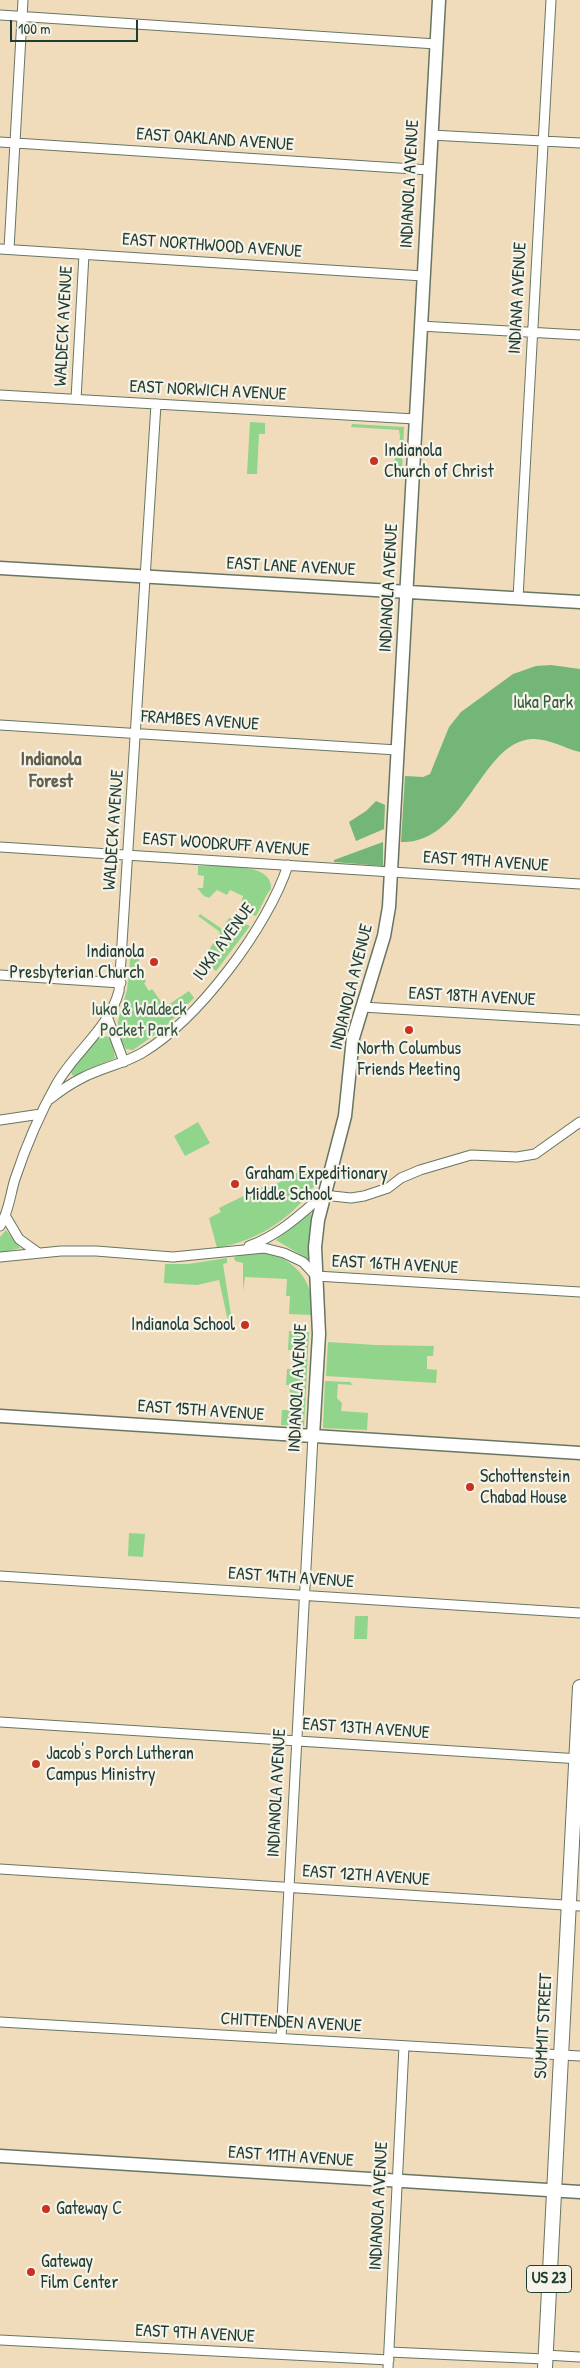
<!DOCTYPE html>
<style>
body{margin:0}
#map{position:relative;width:580px;height:2368px;overflow:hidden;background:#f0dcba;font-family:"Patrick Hand",sans-serif}
canvas{display:block}
.scale{position:absolute;left:10px;top:20px;width:128px;height:22px;box-sizing:border-box;border:2px solid #1f3d34;border-top:0;padding-left:6px;font-size:15px;line-height:18px;white-space:nowrap;color:#1f3d34;-webkit-text-stroke:4px #f7f3e8;paint-order:stroke}
</style>
<div id="map">
<canvas width="580" height="2368"></canvas>
<div class="scale">100 m</div>
</div>
<script>
const context = document.querySelector('canvas').getContext('2d');
context.lineJoin = 'round';
function fillPath(path, color) {
  context.fillStyle = color;
  context.fill(path, 'evenodd');
}
function strokePath(path, color, width, dash) {
  context.strokeStyle = color;
  context.lineWidth = width;
  context.lineCap = dash ? 'butt' : 'round';
  context.setLineDash(dash || []);
  context.stroke(path);
}
function label(font, color, halo, rows, align = 'center') {
  context.font = font + ' "Patrick Hand",sans-serif';
  context.lineWidth = 4.5;
  context.setLineDash([]);
  context.textBaseline = 'middle';
  context.strokeStyle = halo;
  context.fillStyle = color;
  for (const [text, x, y, turn = 0] of rows) {
    context.save();
    context.translate(x, y);
    context.rotate((+turn || 0) * Math.PI / 180);
    context.textAlign = isNaN(turn) ? turn : align;
    if (halo) context.strokeText(text, 0, 0);
    context.fillText(text, 0, 0);
    context.restore();
  }
}
fillPath(new Path2D(`
 M250,422L265,423V434H259L257,474H247Z
 M352,424L404,427L402,471L394,470L395,455H397L400,437L399,430L351,427Z
 M198,866C218,867 273,861 271,889C264,897 262,907 256,916L239,911L243,896L230,890L227,895L217,890L209,898L204,896L197,888H203L204,876L198,875Z
 M200,914L222,929L229,918L250,926L216,971L203,961L211,952L209,950L220,932L198,916Z
 M130,954H139V961L134,964L146,981L144,983L149,991L152,989L165,1007L189,991L194,998L163,1029L133,1050L126,1049C110,1026 122,1012 127,989C129,978 130,966 130,954Z
 M106,1036L112,1040L115,1058L75,1076L72,1075L71,1072C79,1061 92,1039 106,1036Z
 M198,1122L210,1143L185,1156L174,1136Z
 M302,1170L319,1179C295,1217 260,1240 217,1248L209,1218L221,1212L219,1208L266,1185L269,1188Z
 M311,1213L309,1258L308,1259L276,1240L307,1214Z
 M6,1230L20,1248L0,1253V1237Z
 M256,1252C290,1253 317,1280 311,1315L289,1314L290,1296H286L287,1279L245,1277L243,1291V1263L235,1261L234,1257Z
 M227,1258V1263L223,1264L232,1321H228L219,1280L197,1285L164,1283L165,1264H188Z
 M289,1331L309,1332L304,1426L281,1425L282,1410H289L290,1385H286L287,1369L301,1370L302,1351L288,1350Z
 M328,1342L376,1345L434,1346L433,1356H427V1369L437,1370L436,1383L326,1376Z
 M325,1381L350,1382L353,1385L338,1384L337,1398L342,1403L341,1411L368,1413L367,1430L323,1428Z
 M129,1533L145,1534L143,1557L128,1556Z
 M355,1616H368L367,1639H354Z`), '#91d48c');
fillPath(new Path2D(`
 M551,665L580,669V752C564,748 548,738 532,739C480,742 466,844 401,842L405,776L423,777L430,774L449,727L461,712L513,674L536,666Z
 M376,801L385,805L384,829L356,841L349,822L366,811Z
 M383,842V866L334,862V860Z`), '#74b678');
const street = new Path2D(`
 M0,15L436,44
 M431,135L580,143
 M0,142L429,170
 M0,249L423,276
 M9,249L23,0
 M420,326L580,335
 M0,395L415,419
 M76,399L84,254
 M518,598L551,0
 M0,725L397,750
 M0,847L580,884
 M0,975L121,983
 M362,1007L580,1020
 M108,1019L124,1062
 M50,1099C60,1091 70,1084 82,1078C101,1068 123,1064 142,1053C198,1020 268,927 288,865
 M0,1120L41,1114
 M6,1217L19,1239L37,1252
 M0,1226C9,1212 10,1195 15,1179C26,1146 39,1115 56,1085C75,1051 109,1029 119,991L156,404
 M249,1246C279,1235 300,1215 323,1195L351,1198L364,1196L388,1188L401,1178L420,1170L471,1155L517,1157L535,1154L580,1122
 M0,1257L61,1251H96L173,1257L264,1248L284,1253L303,1262L316,1276L580,1292
 M0,1576L580,1613
 M0,1722L580,1759
 M0,1869L580,1906
 M0,2022L580,2056
 M281,2038L313,1436
 M0,2340L389,2360
 M389,2352L545,2359
 M545,2355L580,2357
 M388,2368L404,2046`);
const secondary = new Path2D(`
 M0,568L580,602
 M0,1416L580,1453
 M313,1436L319,1334L315,1247L318,1220L345,1116L353,1038L384,936L389,907L439,0
 M0,2156L580,2192`);
const primary = new Path2D(`
 M545,2368L580,1687`);
strokePath(street, '#687563', 11);
strokePath(secondary, '#687563', 15);
strokePath(primary, '#687563', 16);
strokePath(street, '#fff', 9);
strokePath(secondary, '#fff', 12);
strokePath(primary, '#fff', 14);
for (const [x, y, r, color] of [
 [374,461,5,"#c8321e"],
 [154,962,5,"#c8321e"],
 [409,1030,5,"#c8321e"],
 [235,1184,5,"#c8321e"],
 [245,1325,5,"#c8321e"],
 [470,1487,5,"#c8321e"],
 [36,1764,5,"#c8321e"],
 [46,2209,5,"#c8321e"],
 [31,2272,5,"#c8321e"]
]) {
  const dot = new Path2D();
  dot.arc(x, y, r, 0, 2 * Math.PI);
  context.fillStyle = color;
  context.fill(dot);
  strokePath(dot, '#f7f3e8', 2);
}
for (const [x, y, w] of [
 [549,2279,45]
]) {
  const box = new Path2D();
  box.roundRect(x - w / 2, y - 13.5, w, 27, 4);
  context.fillStyle = '#f7f3e8';
  context.fill(box);
  strokePath(box, '#1f3d34', 1);
}
label('bold 16px', '#1f3d34', null, [
 ["US 23",549,2279]
]);
label('18px', '#1f3d34', '#f7f3e8', [
 ["EAST OAKLAND AVENUE",215,140,4],
 ["INDIANOLA AVENUE",410,184,-87],
 ["EAST NORTHWOOD AVENUE",212,246,4],
 ["INDIANA AVENUE",518,298,-87],
 ["WALDECK AVENUE",64,326,-87],
 ["EAST NORWICH AVENUE",208,391,3],
 ["EAST LANE AVENUE",291,567,3],
 ["INDIANOLA AVENUE",389,588,-87],
 ["FRAMBES AVENUE",200,721,4],
 ["WALDECK AVENUE",114,830,-86],
 ["EAST WOODRUFF AVENUE",226,845,4],
 ["EAST 19TH AVENUE",486,862,4],
 ["IUKA AVENUE",224,942,-54],
 ["INDIANOLA AVENUE",352,987,-76],
 ["EAST 18TH AVENUE",472,997,3],
 ["EAST 16TH AVENUE",395,1265,3],
 ["INDIANOLA AVENUE",298,1388,-87],
 ["EAST 15TH AVENUE",201,1411,4],
 ["EAST 14TH AVENUE",291,1578,4],
 ["EAST 13TH AVENUE",366,1729,4],
 ["INDIANOLA AVENUE",277,1793,-87],
 ["EAST 12TH AVENUE",366,1876,4],
 ["CHITTENDEN AVENUE",291,2023,3],
 ["SUMMIT STREET",544,2026,-87],
 ["EAST 11TH AVENUE",291,2157,4],
 ["INDIANOLA AVENUE",379,2206,-87],
 ["EAST 9TH AVENUE",195,2334,3]
]);
label('18px', '#1f3d34', '#f7f3e8', [
 ["Indianola",384,451],
 ["Church of Christ",384,472],
 ["Indianola",144,952,"right"],
 ["Presbyterian Church",144,973,"right"],
 ["North Columbus",409,1049,"center"],
 ["Friends Meeting",409,1070,"center"],
 ["Graham Expeditionary",245,1174],
 ["Middle School",245,1195],
 ["Indianola School",235,1325,"right"],
 ["Schottenstein",480,1477],
 ["Chabad House",480,1498],
 ["Jacob's Porch Lutheran",46,1754],
 ["Campus Ministry",46,1775],
 ["Gateway C",56,2209],
 ["Gateway",41,2262],
 ["Film Center",41,2283]
], 'left');
label('18px', '#365b46', '#f7f3e8', [
 ["Iuka Park",543,703],
 ["Iuka & Waldeck",139,1010],
 ["Pocket Park",139,1031]
]);
label('bold 19px', '#615e4c', '#f7f3e8', [
 ["Indianola",51,760],
 ["Forest",51,782]
]);
</script>
